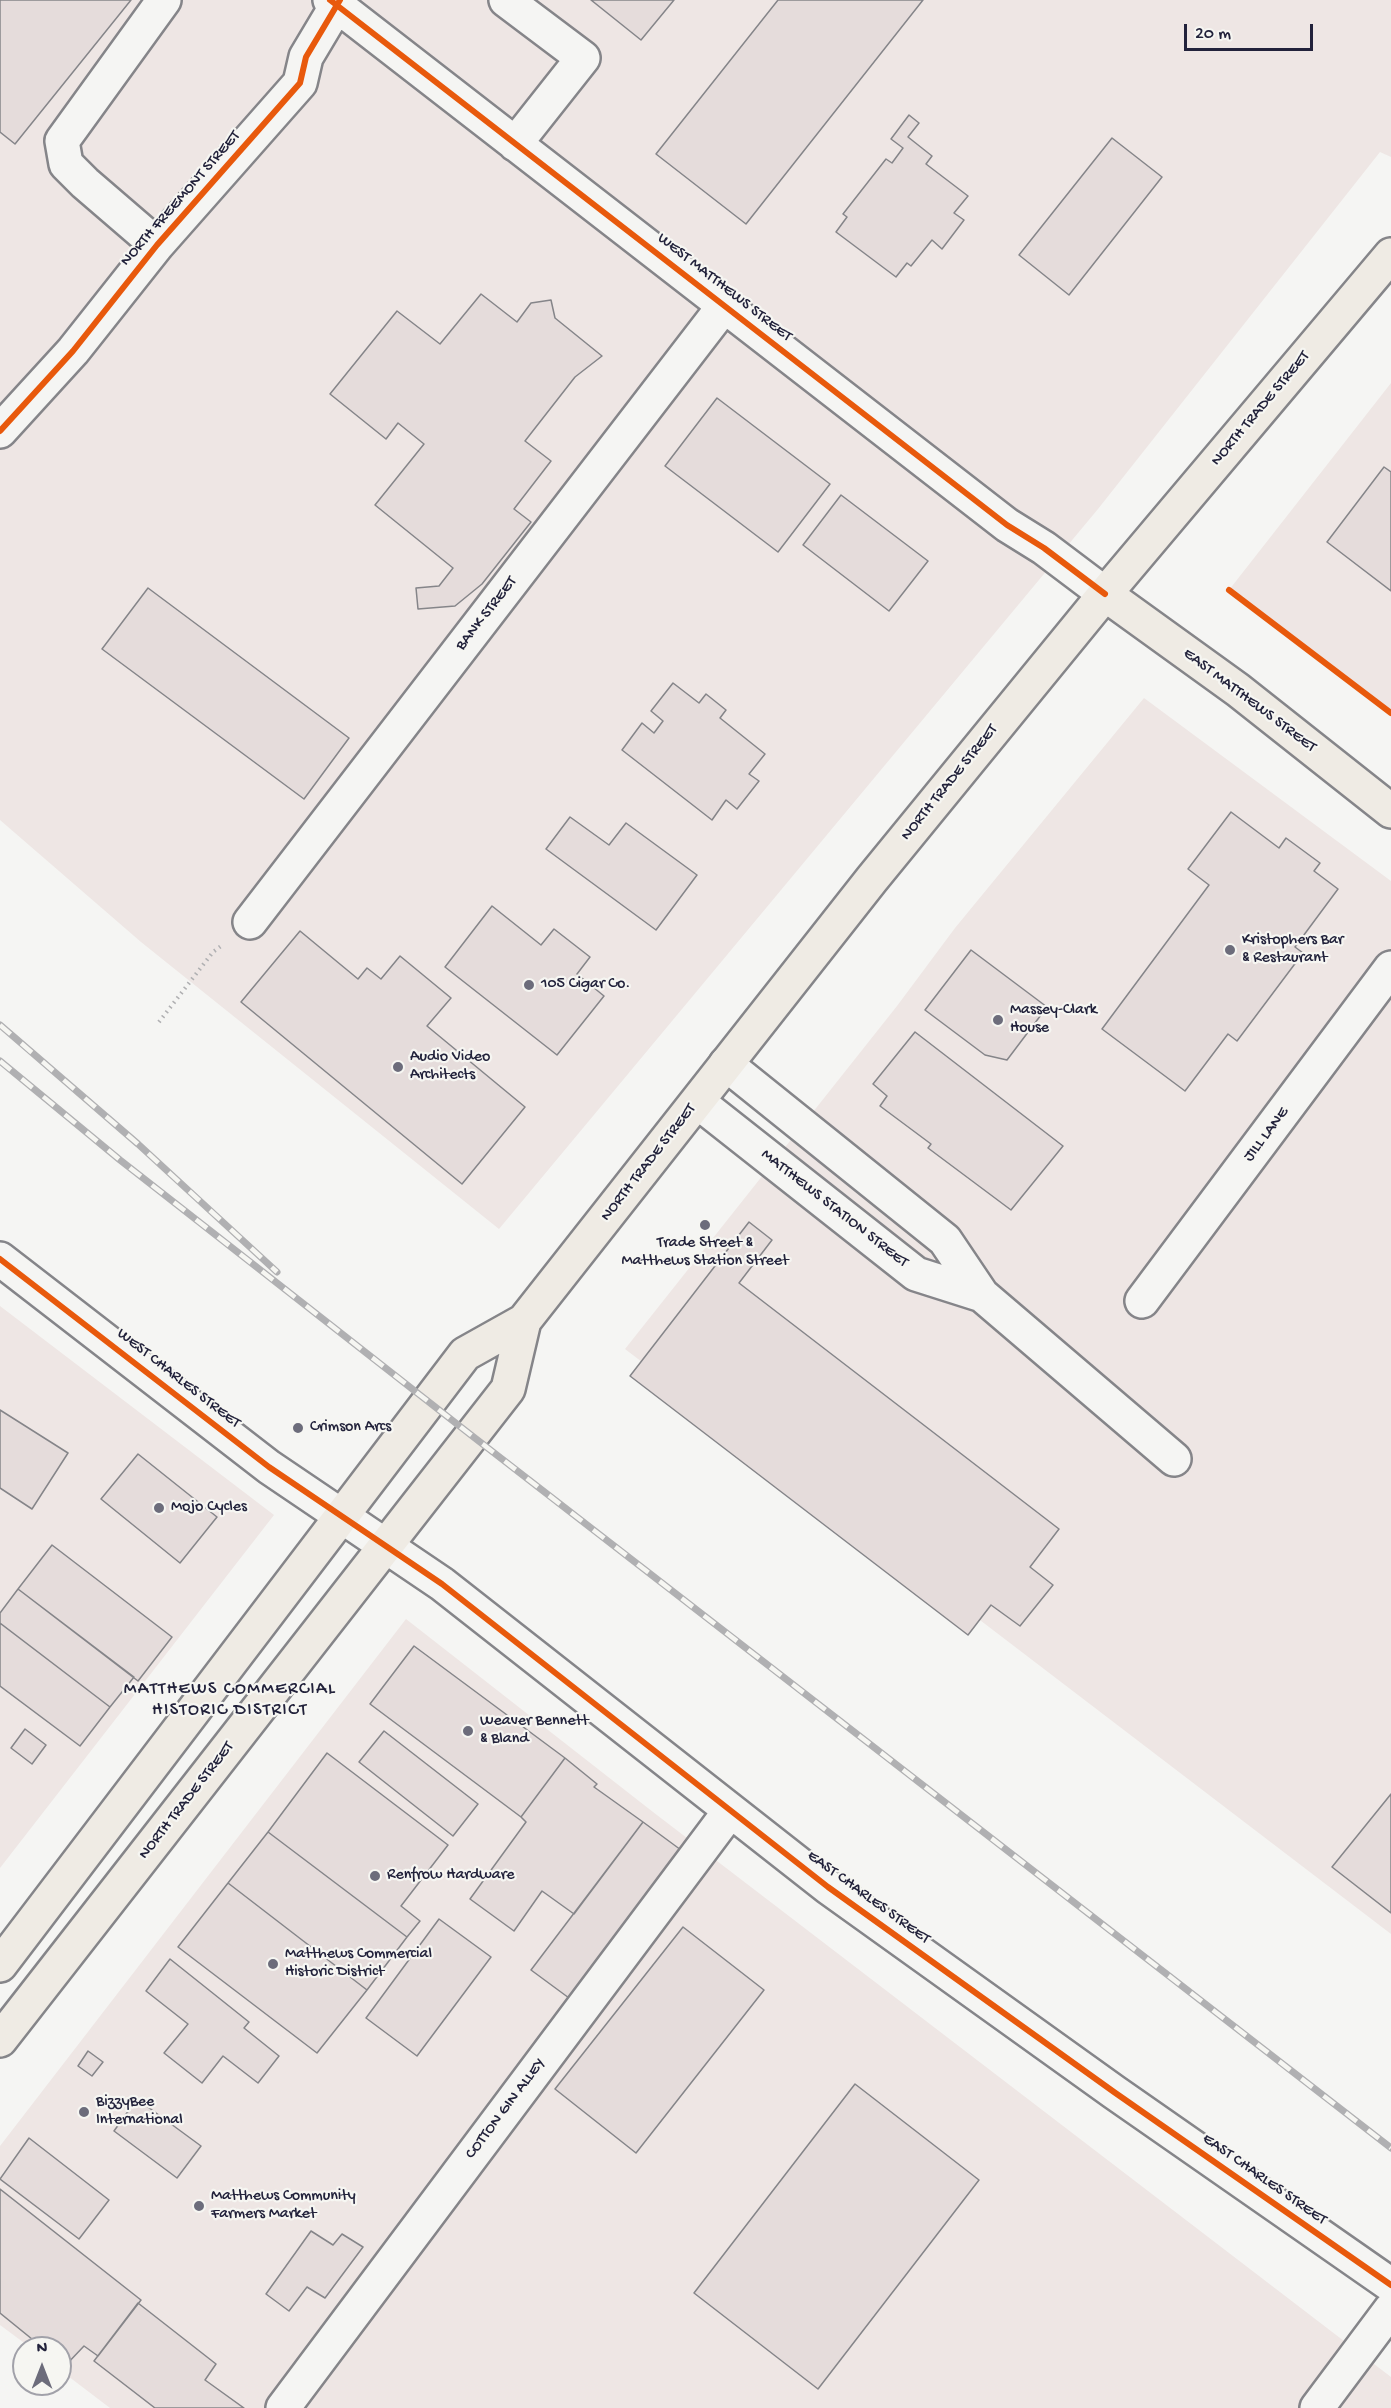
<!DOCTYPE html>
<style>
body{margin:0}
#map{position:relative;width:1391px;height:2408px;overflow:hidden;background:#f5f5f3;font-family:"Gochi Hand",sans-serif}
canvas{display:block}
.north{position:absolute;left:12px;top:2336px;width:60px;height:60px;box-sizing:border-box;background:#f6f6f2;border:2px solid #a1a1a9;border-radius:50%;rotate:0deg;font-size:16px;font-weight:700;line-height:24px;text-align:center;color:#22223b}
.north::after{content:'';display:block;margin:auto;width:21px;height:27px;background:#6c6c7b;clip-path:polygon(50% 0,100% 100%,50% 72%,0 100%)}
.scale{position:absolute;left:1184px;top:24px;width:129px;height:27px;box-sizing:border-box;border:3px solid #22223b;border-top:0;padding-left:8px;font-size:18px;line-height:21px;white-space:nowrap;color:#22223b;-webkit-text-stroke:4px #f6f6f2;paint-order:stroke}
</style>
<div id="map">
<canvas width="1391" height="2408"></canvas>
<div class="north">N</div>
<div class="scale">20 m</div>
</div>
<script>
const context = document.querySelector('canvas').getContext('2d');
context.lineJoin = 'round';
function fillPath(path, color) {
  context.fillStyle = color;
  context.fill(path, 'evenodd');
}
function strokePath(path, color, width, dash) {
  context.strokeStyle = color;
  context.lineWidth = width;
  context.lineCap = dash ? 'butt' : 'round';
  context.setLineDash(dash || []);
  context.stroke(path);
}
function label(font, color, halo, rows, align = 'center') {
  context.font = font + ' "Gochi Hand",sans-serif';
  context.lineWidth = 4.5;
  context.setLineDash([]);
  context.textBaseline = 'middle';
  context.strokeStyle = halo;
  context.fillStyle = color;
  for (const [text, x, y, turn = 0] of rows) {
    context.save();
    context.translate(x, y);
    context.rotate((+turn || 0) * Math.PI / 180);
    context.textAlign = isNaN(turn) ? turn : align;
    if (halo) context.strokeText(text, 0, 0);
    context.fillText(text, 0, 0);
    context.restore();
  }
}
fillPath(new Path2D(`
 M0,0H1391V157L1380,152L1098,509L499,1229L141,942L0,820Z
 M1391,383V716L1229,590Z
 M1144,698L1391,881V1934L625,1349L897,1006L955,928Z
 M0,1306L274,1515L0,1868Z
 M406,1619L653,1812L1391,2377V2408H110L60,2370V2348H31L0,2325V2146Z`), '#eee6e4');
const building = new Path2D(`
 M0,0H131L15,144L0,132Z
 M591,0H674L641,40Z
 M778,0H923L746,224L656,154Z
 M909,115L919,123L908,137L932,156L926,164L968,196L954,213L964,220L942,249L932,240L911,266L907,263L896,277L836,232L847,217L843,214L886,159L892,163L903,148L891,139Z
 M1112,138L1162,177L1069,295L1019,255Z
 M481,294L517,322L531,303L551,300L555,318L602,356L575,377L525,441L551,461L514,509L531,522L482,584L455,606L418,609L416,588L439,586L453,568L375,505L424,444L398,423L386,439L330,394L397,311L440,344Z
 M717,398L830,484L778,552L665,466Z
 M1384,467L1391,472V591L1327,542Z
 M841,495L928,561L889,611L803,545Z
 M148,588L349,738L304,799L102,649Z
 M673,683L699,703L706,694L726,710L720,718L765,754L749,774L759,781L737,809L726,800L712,820L622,750L642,723L654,733L663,721L651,711Z
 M1231,812L1279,848L1286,838L1320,863L1314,871L1338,889L1295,947L1303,953L1237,1041L1228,1034L1185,1091L1102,1029L1209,885L1188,869Z
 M570,817L609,845L626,823L697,875L656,930L546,849Z
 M492,906L541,945L554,929L590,957L577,974L604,996L557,1055L445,967Z
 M300,931L358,979L367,968L381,979L400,956L451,998L427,1026L525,1107L462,1184L241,1002Z
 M971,950L1047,1007L1007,1060L985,1055L925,1010Z
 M915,1032L1063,1146L1011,1210L928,1148L931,1144L880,1106L887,1096L873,1084Z
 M749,1222L772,1240L739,1283L1059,1529L1030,1567L1053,1585L1020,1626L991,1605L968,1635L630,1376Z
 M0,1410L68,1453L32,1509L0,1488Z
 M138,1454L217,1517L180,1563L101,1499Z
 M52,1545L172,1637L138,1681L18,1589Z
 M18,1589L134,1677L110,1707L0,1623V1613Z
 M0,1623L110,1707L80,1746L0,1686Z
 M414,1646L565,1758L521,1817L370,1704Z
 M25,1729L46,1745L32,1764L11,1748Z
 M384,1731L478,1804L453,1836L359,1762Z
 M327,1753L448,1845L401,1906L420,1921L407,1937L268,1832Z
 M565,1758L597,1784L594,1787L643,1822L574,1914L542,1891L514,1931L470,1899L526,1822L521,1817Z
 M1391,1794V1913L1332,1867Z
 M643,1822L681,1850L569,1998L531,1970Z
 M268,1832L407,1937L367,1990L228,1883Z
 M228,1883L367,1990L317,2053L178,1947Z
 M439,1919L491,1957L417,2056L366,2018Z
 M683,1927L764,1990L636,2153L555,2089Z
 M170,1959L249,2022L244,2028L279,2056L258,2083L223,2056L202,2083L164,2053L188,2024L146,1991Z
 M88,2051L103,2062L92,2076L78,2066Z
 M855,2084L979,2180L818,2389L694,2293Z
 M137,2099L201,2146L177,2178L114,2131Z
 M29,2138L109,2200L79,2239L0,2179Z
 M0,2189L141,2300L98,2356L84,2346L65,2366L60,2362V2348H43L0,2313Z
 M311,2231L333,2245L342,2234L363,2247L325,2298L307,2287L289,2311L266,2294Z
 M138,2303L216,2364L205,2380L244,2408H155L94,2361Z`);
fillPath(building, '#e5dcdb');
strokePath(building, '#858589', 1.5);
const minor = new Path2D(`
 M330,0L1007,525L1044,548L1105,594
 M506,0L583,58L515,144
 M157,245L85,183L66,164L62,141L164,0
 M0,431L73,351L157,245L300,83L306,57L340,0
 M250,922L724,306
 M726,1064L945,1240L982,1295L1174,1459
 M698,1102L916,1274L982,1295
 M0,1259L269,1467L442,1584L828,1887L1114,2092L1391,2285
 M1142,1301L1391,968
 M283,2408L730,1811
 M1317,2408L1391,2309`);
const major = new Path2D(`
 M1105,594L1238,690L1391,811
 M0,1965L465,1354L524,1321L872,879L1105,594L1391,255
 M0,2040L508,1389L524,1321`);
strokePath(minor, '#858589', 38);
strokePath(major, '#858589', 38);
strokePath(new Path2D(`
 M159,1022L213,952L221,946`), '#b0b0b2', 4, [1.5, 4.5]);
strokePath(minor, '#f5f5f3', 33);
strokePath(major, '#efebe4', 33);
const rail = new Path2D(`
 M0,1025L138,1144L277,1272
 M0,1061L120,1160L471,1435L1391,2148`);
strokePath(rail, '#b0b0b2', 7);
strokePath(rail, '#f6f6f2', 4.5, [14]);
strokePath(new Path2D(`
 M330,0L1007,525L1044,548L1105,594
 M0,431L73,351L157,245L300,83L306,57L340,0
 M1229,590L1391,713
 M0,1259L269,1467L442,1584L828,1887L1114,2092L1391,2285`), '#e8590c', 6);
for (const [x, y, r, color] of [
 [1230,950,6,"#6c6c7b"],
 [529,985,6,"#6c6c7b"],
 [998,1020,6,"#6c6c7b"],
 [398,1067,6,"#6c6c7b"],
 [705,1225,6,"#6c6c7b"],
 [298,1428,6,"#6c6c7b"],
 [159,1508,6,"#6c6c7b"],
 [468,1731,6,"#6c6c7b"],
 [375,1876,6,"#6c6c7b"],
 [273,1964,6,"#6c6c7b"],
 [84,2112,6,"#6c6c7b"],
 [199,2206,6,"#6c6c7b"]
]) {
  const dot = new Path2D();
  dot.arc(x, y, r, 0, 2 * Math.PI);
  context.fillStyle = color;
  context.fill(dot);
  strokePath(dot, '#f6f6f2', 2);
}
label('16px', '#22223b', '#f6f6f2', [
 ["NORTH FREEMONT STREET",181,199,-49],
 ["WEST MATTHEWS STREET",724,288,38],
 ["NORTH TRADE STREET",1261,409,-50],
 ["BANK STREET",487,614,-52],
 ["EAST MATTHEWS STREET",1249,701,37],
 ["NORTH TRADE STREET",950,783,-51],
 ["JILL LANE",1267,1135,-53],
 ["NORTH TRADE STREET",649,1163,-52],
 ["MATTHEWS STATION STREET",834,1209,38],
 ["WEST CHARLES STREET",178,1379,38],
 ["NORTH TRADE STREET",187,1801,-52],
 ["EAST CHARLES STREET",868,1898,36],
 ["COTTON GIN ALLEY",506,2109,-53],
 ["EAST CHARLES STREET",1264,2180,35]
]);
label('16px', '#22223b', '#f6f6f2', [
 ["Kristophers Bar",1242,941],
 ["& Restaurant",1242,959],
 ["105 Cigar Co.",541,985],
 ["Massey-Clark",1010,1011],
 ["House",1010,1029],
 ["Audio Video",410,1058],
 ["Architects",410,1076],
 ["Trade Street &",705,1244,"center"],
 ["Matthews Station Street",705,1262,"center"],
 ["Crimson Arcs",310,1428],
 ["Mojo Cycles",171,1508],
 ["Weaver Bennett",480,1722],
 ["& Bland",480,1740],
 ["Renfrow Hardware",387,1876],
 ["Matthews Commercial",285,1955],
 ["Historic District",285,1973],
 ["BizzyBee",96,2103],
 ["International",96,2121],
 ["Matthews Community",211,2197],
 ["Farmers Market",211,2215]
], 'left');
context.letterSpacing = '1.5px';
label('18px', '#22223b', '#f6f6f2', [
 ["MATTHEWS COMMERCIAL",230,1690],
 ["HISTORIC DISTRICT",230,1711]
]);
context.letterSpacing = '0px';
</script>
